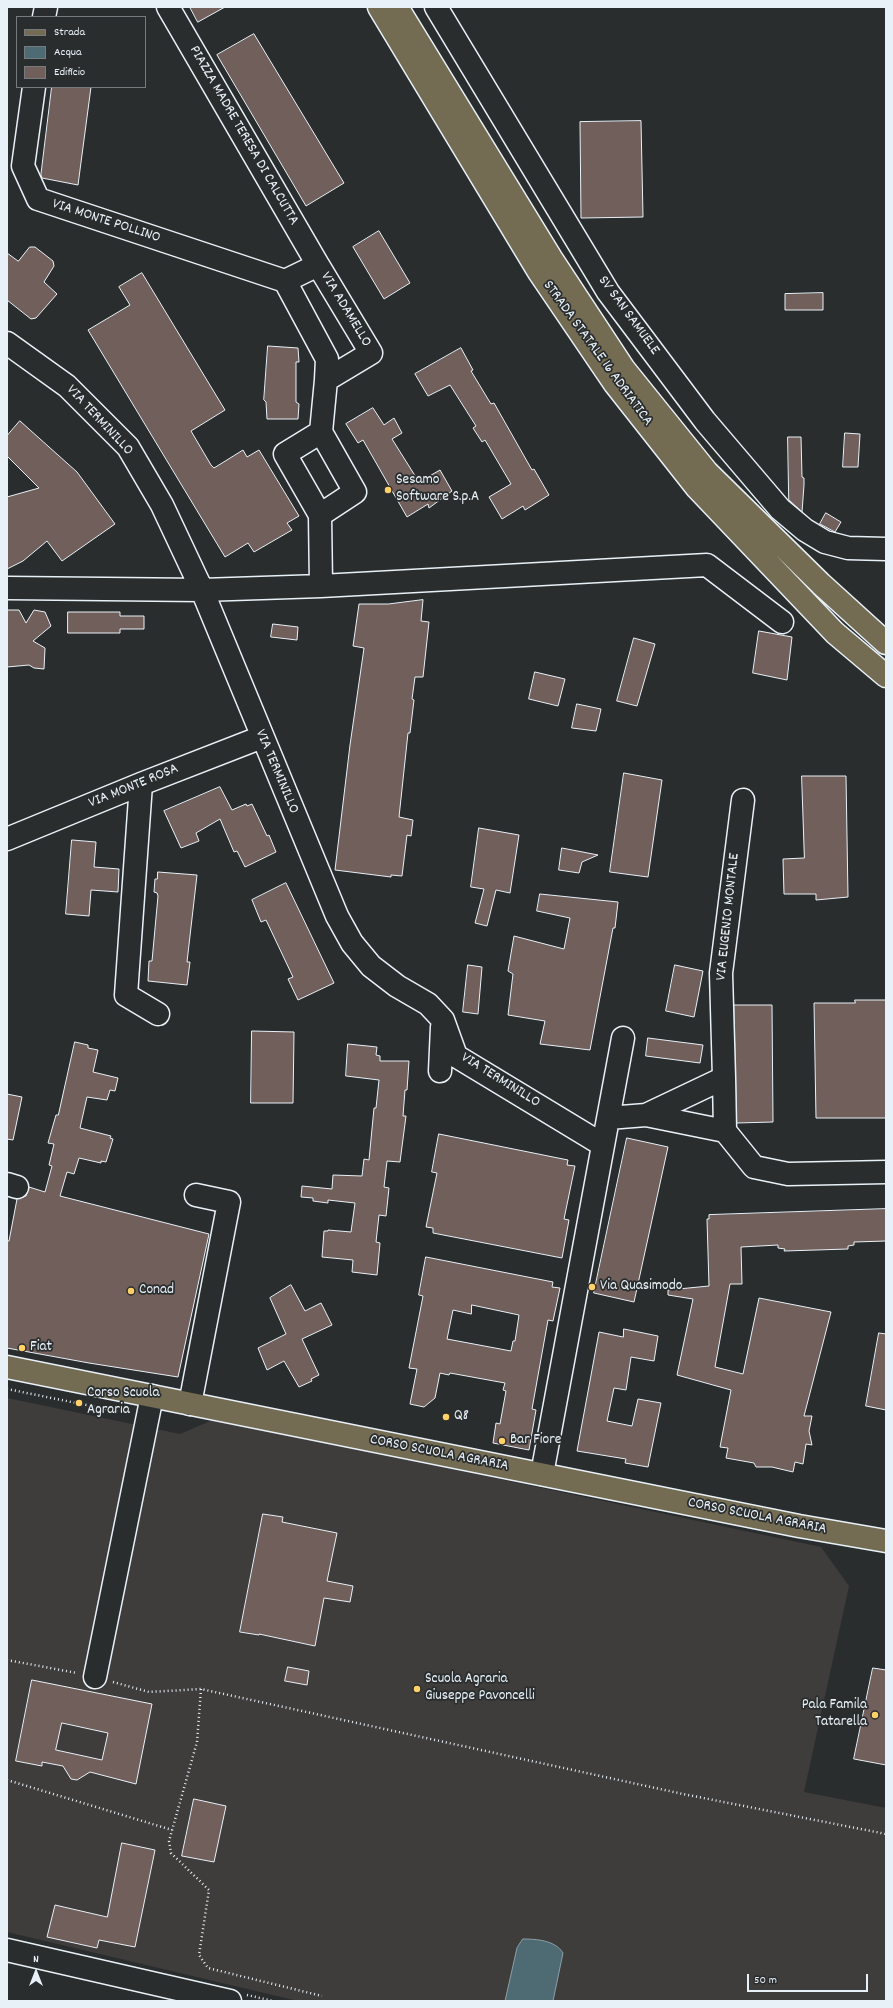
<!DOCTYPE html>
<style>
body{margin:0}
#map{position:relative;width:893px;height:2008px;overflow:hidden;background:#2a2d2e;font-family:Dekko,sans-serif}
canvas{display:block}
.frame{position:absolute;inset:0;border:8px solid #e8f1f8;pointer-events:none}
.legend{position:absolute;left:16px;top:16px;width:130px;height:72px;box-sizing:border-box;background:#2a2d2e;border:1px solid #767b7f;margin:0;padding:5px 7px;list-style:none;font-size:12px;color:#e8f1f8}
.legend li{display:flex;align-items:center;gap:8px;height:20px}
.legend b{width:20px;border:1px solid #767b7f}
.north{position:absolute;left:16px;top:1952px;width:40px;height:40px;-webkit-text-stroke:3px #2a2d2e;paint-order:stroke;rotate:0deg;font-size:11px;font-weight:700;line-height:16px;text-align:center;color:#e8f1f8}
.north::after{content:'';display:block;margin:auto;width:14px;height:18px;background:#e8f1f8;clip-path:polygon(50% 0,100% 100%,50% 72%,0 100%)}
.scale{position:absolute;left:747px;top:1974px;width:121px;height:18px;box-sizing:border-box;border:2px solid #e8f1f8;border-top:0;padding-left:5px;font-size:12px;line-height:14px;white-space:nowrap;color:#e8f1f8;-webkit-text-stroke:3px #2a2d2e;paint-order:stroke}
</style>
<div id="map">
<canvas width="893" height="2008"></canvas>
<div class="frame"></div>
<ul class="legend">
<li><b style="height:5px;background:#736b52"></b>Strada</li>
<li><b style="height:11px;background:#4e6a72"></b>Acqua</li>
<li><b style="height:11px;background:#715f5b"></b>Edificio</li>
</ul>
<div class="north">N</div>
<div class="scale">50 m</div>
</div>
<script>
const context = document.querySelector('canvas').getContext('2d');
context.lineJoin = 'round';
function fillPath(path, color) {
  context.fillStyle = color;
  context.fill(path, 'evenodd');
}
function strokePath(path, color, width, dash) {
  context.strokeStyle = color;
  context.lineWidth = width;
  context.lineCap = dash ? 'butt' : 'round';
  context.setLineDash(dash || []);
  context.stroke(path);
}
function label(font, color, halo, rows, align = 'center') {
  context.font = font + ' Dekko,sans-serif';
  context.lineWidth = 3.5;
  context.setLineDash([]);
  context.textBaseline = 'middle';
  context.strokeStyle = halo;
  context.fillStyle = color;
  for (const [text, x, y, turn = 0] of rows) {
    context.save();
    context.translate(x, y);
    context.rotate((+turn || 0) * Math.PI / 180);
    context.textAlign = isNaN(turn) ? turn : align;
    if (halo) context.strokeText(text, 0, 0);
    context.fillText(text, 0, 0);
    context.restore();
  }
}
fillPath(new Path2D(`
 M7,1398L180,1434L215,1419L821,1547L849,1586L804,1792L886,1808V2001H298L7,1932Z`), '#3f3c3c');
const water = new Path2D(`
 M523,1939C536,1939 555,1940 563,1953L553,2001H505L517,1948Z`);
fillPath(water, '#4e6a72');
strokePath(water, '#8ca0a8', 1);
const building = new Path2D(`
 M190,7H225L198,22Z
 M254,34L344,183L306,206L217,55Z
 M52,87H91L78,185L42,178L41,175Z
 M641,121L643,217L581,218L580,122Z
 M379,231L410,283L384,299L353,247Z
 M30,247H35L53,261L54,266L44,282L57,294L36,318L31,319L7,300V253L18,261Z
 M142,273L225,410L191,431L211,465L214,468L243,450L247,457L259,450L299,516L287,523L292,530L254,552L248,543L225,557L88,330L130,305L119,287Z
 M823,293V310H785V294Z
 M268,346L298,348L299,362H296V402L299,404L298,419H267L266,402L264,400Z
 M461,348L473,370L471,371L491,404L494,403L532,470L534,469L549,495L525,510L523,506L502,519L489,497L511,484L485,440L482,442L473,428L476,426L450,385L428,396L415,374Z
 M373,408L384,425L394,418L402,433L392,439L419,482L440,470L452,491L429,508L428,504L407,517L363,440L358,443L346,424Z
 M20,421L77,472L115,524L62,561L47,541L23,561L7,569V497L39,488L7,456V436Z
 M845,433L860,434L858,467H843Z
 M788,437H801L802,477L804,478V485L802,512L789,500Z
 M826,513L841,522L835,532L820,524Z
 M423,600L421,621L429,622L423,677H415L412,699L414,700L410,733H408L399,817L413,820L411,836L407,835L402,876L391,875V877L335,870L350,745L364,648L353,646L359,604H388Z
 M7,610H19L26,623L34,610L45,612L51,626L33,641L45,648L44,669L34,668L29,665L7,667Z
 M68,612H120V616H144V629H120V633H68Z
 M273,624L298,627L297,640L271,637Z
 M759,631L792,637L787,680L753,673Z
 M634,638L655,644L637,706L617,701Z
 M535,672L565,679L558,706L529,699Z
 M577,704L601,709L596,731L572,728Z
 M624,773L662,780L648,877L610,872Z
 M802,776H846L848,897L816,900V894H784L783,859L804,858Z
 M220,787L232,810L246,804L247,806L252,804L267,836L269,835L276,852L245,867L237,851L234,852L220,819L196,833L199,841L181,848L164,811Z
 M479,828L519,835L510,893L496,890L487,926L475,923L484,889L471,887Z
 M72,840L96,842L94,867L119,869L118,892L91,890L89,916L66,914Z
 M562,848L598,855L582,862L579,873L559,870Z
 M158,872L197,875L187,962H190L187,985L148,981L149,961H152L158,896L157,893L154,892L155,879H157Z
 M286,883L334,983L298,1000L288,979L293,977L266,920L261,922L252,900Z
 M540,894L618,902L615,928H613L590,1050L540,1044L545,1021L508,1015L513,974L508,971L514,936L564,949L570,918L537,911Z
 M468,965L482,967L478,1014L463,1012Z
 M675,965L703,971L694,1017L666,1011Z
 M855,1000H886V1118H816L814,1003H855Z
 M734,1005H772L773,1122L737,1123Z
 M252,1031L294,1032L293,1103H251Z
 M648,1038L703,1045L700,1063L646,1056Z
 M75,1042L88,1045V1048L98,1050L93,1072L118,1078L115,1091L110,1090L107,1100L87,1097L80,1128L111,1136L110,1138L113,1139L106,1162L101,1161V1163L79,1158L74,1174L67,1172L60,1196L209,1234L178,1377L89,1363L7,1348V1241H9L17,1199L26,1196L29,1187L45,1192L52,1166L49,1165L54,1144L48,1143L56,1115H58Z
 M348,1044L377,1047L376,1055L380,1056V1061H409L407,1090H405L403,1116H406L400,1162L387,1161L384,1187L389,1188L386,1216L379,1215L376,1242L380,1243L377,1275L352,1272L353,1260L322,1257L324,1231H328V1230L351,1232L355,1203L328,1200V1203L313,1201V1198L301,1197L302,1186L332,1189L333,1175L362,1176L364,1159L369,1160L374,1108H376L379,1080L346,1076Z
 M7,1094L22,1097L13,1140L7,1139Z
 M439,1134L568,1160L567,1165L575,1166L564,1219L569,1220L562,1258L433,1233V1228L426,1227L437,1173L432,1172Z
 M627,1138L668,1147L634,1302L594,1293Z
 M886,1209V1241L854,1242V1245L848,1246V1249L784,1251L785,1249L778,1248V1245L741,1247L742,1284H730L715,1367L743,1374L759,1298L831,1312L804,1416H812L809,1431L812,1445L806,1444L803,1464L795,1462L793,1472L772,1467H756L754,1463L726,1458L728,1448L720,1447L731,1390L677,1375L693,1299L668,1295V1290L709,1286L707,1219H709V1215Z
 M426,1257L553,1282L552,1287L560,1288L553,1321L548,1320L532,1409L536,1410L529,1450L493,1443L496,1423L500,1424L506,1391L503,1390L505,1383L450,1373L449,1375L440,1373L435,1398L424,1407L410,1404L417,1369L409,1368L423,1296L419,1295ZM472,1305L519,1315L515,1341H513L511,1351L447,1339L453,1310L471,1314Z
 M291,1285L305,1311L321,1303L332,1325L302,1339L319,1375L311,1379L312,1381L299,1387L284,1361L267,1370L258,1348L286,1334L270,1298Z
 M624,1329L658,1336L654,1361L631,1357L626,1390L614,1388L607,1421L632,1426L638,1399L661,1403L648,1467L625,1463L626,1459L577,1451L599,1332L623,1337Z
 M879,1333L886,1334V1410L866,1406Z
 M263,1514L283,1517L282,1522L337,1533L327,1581L353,1586L350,1602L324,1598L315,1646L259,1634V1635L240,1632Z
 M288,1667L309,1671L307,1685L285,1681Z
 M873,1668L886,1670V1765L854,1759Z
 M32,1680L152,1704L136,1784L90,1772L77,1780L71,1779L63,1766L42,1762V1766L16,1761ZM62,1723L108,1733L102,1760L56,1750Z
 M194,1799L226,1806L214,1862L182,1856Z
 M122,1843L155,1850L135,1947L99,1940L97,1948L47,1937L55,1905L107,1917Z`);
fillPath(building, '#715f5b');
strokePath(building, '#e8f1f8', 1);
const minor = new Path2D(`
 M168,7L318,265
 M436,7L608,292L705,421L780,509L805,530L825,542L848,548L886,549
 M44,17L46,7
 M34,87L23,166L38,199L285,281
 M7,343L67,386L128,447L162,505L202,590L337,916L352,943L371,966L397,986L428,1004L443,1020L456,1056L603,1145
 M321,432L326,380L371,353L318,265L285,281L327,359L326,380
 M320,515L355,492L321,432L285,454L320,515L321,586
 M7,588L202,590L321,586L707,565L782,622
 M141,784L126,995L158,1014
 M7,839L141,784L262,737
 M440,1071L442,1027
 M724,1078L725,1131L754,1167L788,1174L886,1172
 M646,1115L725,1131
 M608,1118L646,1115L724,1078L721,973L743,800
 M7,1184L17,1187
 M190,1404L229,1202L196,1195
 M542,1474L623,1038
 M95,1677L152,1396
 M7,1950L230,2001`);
const major = new Path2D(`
 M7,1367L799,1526L886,1541`);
const highway = new Path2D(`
 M379,7L539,272L615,384L697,488L835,633L886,676
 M397,7L551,258L624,369L707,472L821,584L886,643`);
strokePath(minor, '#e8f1f8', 25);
strokePath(major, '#e8f1f8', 25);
strokePath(highway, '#e8f1f8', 25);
strokePath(new Path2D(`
 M7,1389L121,1412
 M7,1660L77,1673
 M113,1682L149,1692L201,1689L683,1794L886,1834
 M201,1689L197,1742L169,1841L171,1853L209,1890L199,1955L208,1968L322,1996
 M7,1780L172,1830
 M247,1995L273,2001`), '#e8f1f8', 2.5, [1, 3]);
strokePath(minor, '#2a2d2e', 22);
strokePath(major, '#736b52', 22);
strokePath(highway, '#736b52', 22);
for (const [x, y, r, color] of [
 [388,490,4,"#ffd166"],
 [592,1287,4,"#ffd166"],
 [131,1291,4,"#ffd166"],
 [22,1348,4,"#ffd166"],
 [79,1403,4,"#ffd166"],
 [446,1417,4,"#ffd166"],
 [502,1441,4,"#ffd166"],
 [417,1689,4,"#ffd166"],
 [875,1715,4,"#ffd166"]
]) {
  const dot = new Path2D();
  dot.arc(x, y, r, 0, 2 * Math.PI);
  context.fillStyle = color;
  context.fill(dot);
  strokePath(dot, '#2a2d2e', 1.5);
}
label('15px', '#e8f1f8', '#2a2d2e', [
 ["PIAZZA MADRE TERESA DI CALCUTTA",243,136,60],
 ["VIA MONTE POLLINO",106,222,18],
 ["VIA ADAMELLO",345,310,59],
 ["SV SAN SAMUELE",628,316,54],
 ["STRADA STATALE 16 ADRIATICA",597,354,54],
 ["VIA TERMINILLO",99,421,47],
 ["VIA TERMINILLO",276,772,67],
 ["VIA MONTE ROSA",134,787,-22],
 ["VIA EUGENIO MONTALE",729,917,-84],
 ["VIA TERMINILLO",500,1081,32],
 ["CORSO SCUOLA AGRARIA",439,1454,11],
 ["CORSO SCUOLA AGRARIA",757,1517,11]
]);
label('15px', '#e8f1f8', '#2a2d2e', [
 ["Sesamo",396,481],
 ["Software S.p.A",396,498],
 ["Via Quasimodo",600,1287],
 ["Conad",139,1291],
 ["Fiat",30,1348],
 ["Corso Scuola",87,1394],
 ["Agraria",87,1411],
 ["Q8",454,1417],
 ["Bar Fiore",510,1441],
 ["Scuola Agraria",425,1680],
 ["Giuseppe Pavoncelli",425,1697],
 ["Pala Famila",867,1706,"right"],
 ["Tatarella",867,1723,"right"]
], 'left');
</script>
